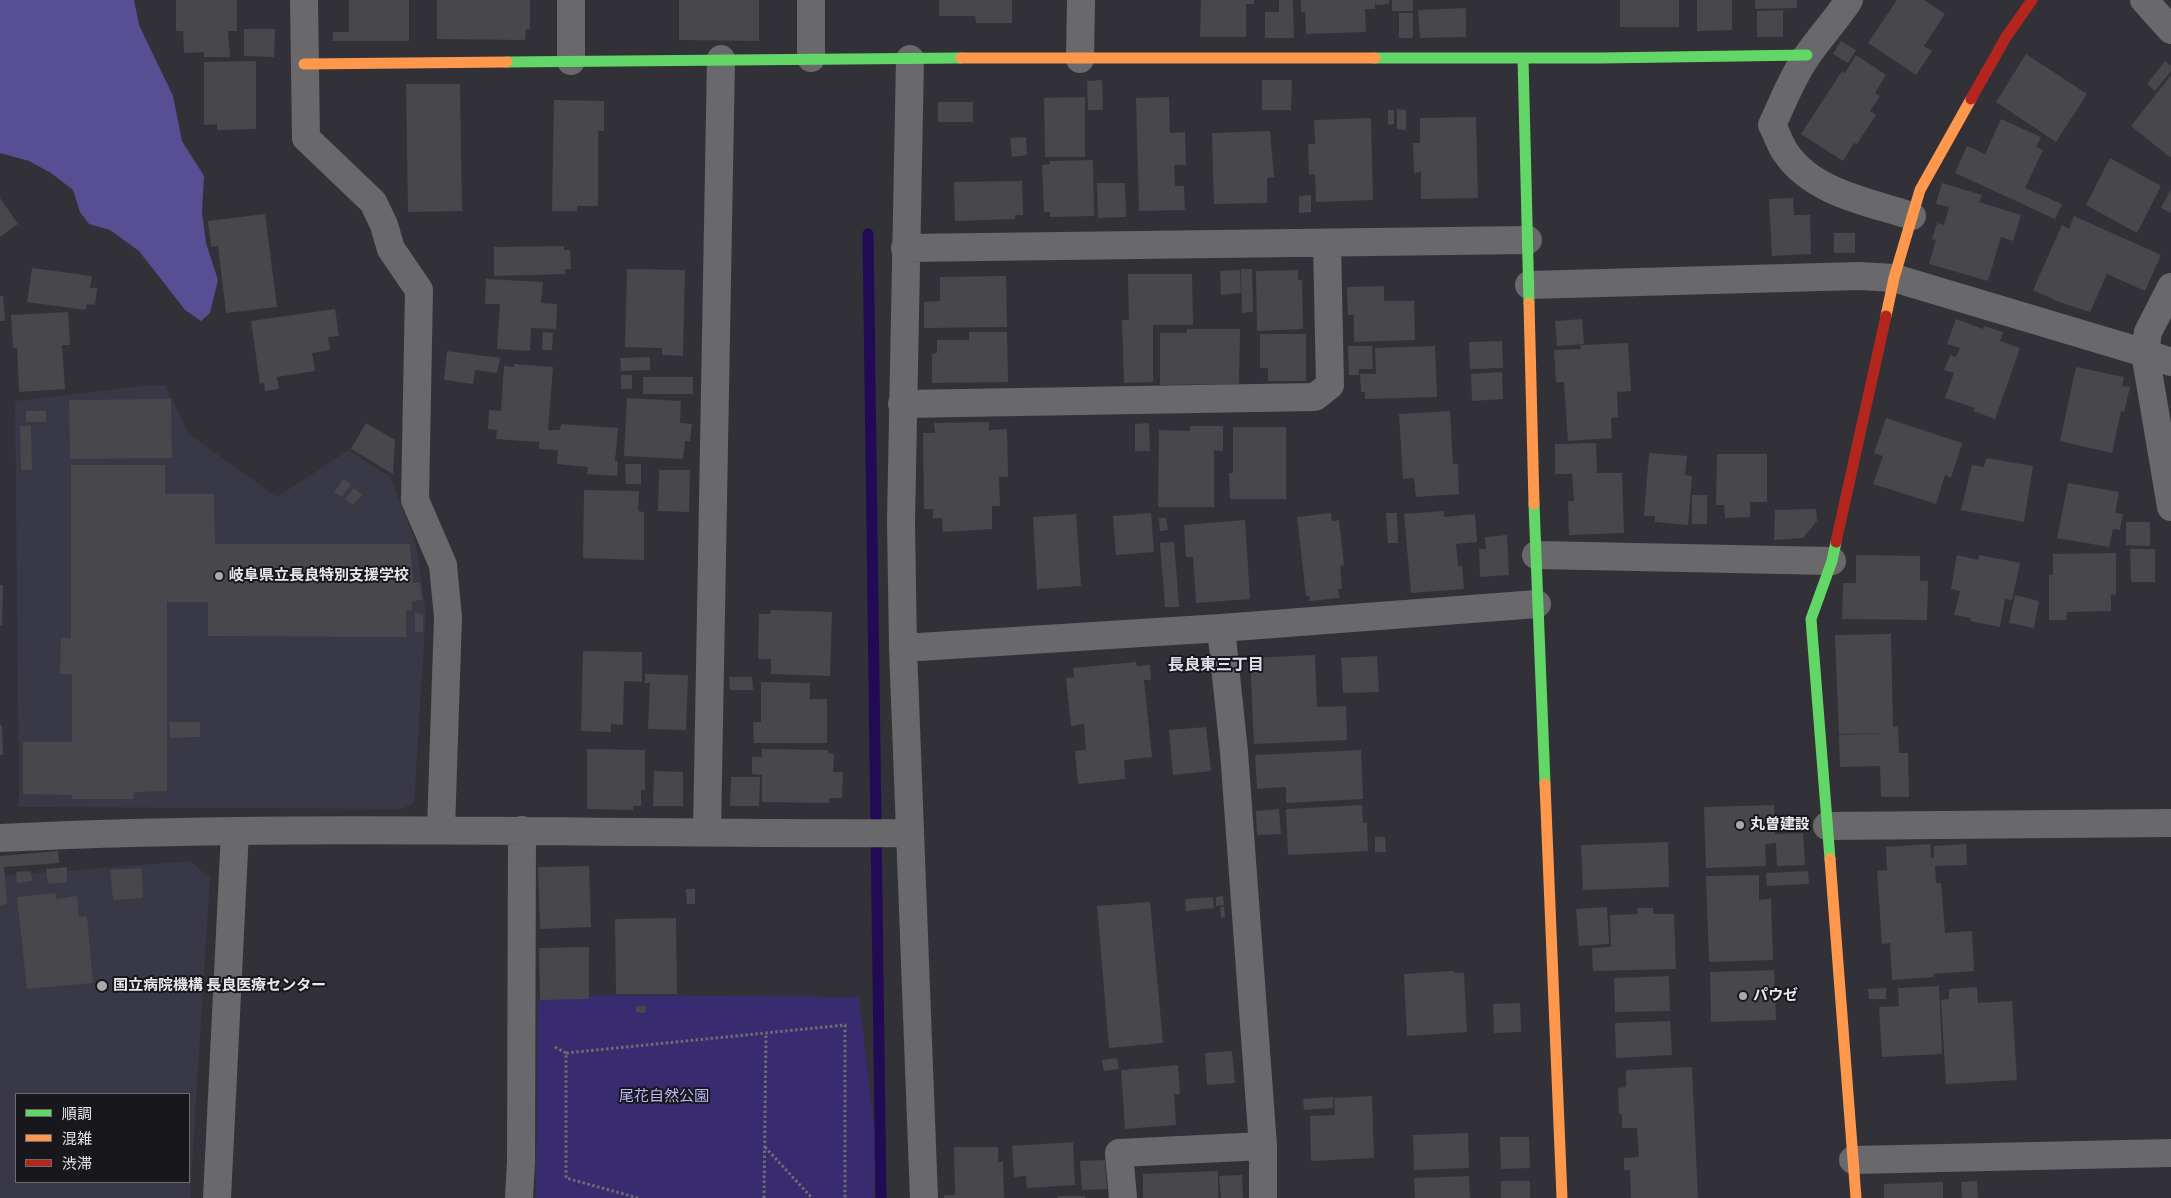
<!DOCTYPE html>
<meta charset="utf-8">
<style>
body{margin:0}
#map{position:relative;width:2171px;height:1198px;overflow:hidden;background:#323137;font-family:Signika,"Noto Sans JP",sans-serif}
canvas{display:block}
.legend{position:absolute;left:15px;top:1093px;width:175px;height:90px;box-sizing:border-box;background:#18181c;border:1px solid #6b6b70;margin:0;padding:6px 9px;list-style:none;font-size:15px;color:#e8e8ee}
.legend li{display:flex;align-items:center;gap:10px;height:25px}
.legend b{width:25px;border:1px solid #6b6b70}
</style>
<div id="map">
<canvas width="2171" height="1198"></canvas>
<ul class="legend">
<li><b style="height:6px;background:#63d668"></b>順調</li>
<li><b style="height:6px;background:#ff974d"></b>混雑</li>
<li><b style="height:6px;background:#b3261e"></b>渋滞</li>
</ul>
</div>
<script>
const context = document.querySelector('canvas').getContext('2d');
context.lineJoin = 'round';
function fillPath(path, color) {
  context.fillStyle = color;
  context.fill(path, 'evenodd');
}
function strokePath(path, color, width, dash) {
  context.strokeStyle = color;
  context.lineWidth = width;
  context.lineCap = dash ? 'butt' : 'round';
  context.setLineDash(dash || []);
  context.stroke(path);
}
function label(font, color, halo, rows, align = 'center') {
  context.font = font + ' Signika,"Noto Sans JP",sans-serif';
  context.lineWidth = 4;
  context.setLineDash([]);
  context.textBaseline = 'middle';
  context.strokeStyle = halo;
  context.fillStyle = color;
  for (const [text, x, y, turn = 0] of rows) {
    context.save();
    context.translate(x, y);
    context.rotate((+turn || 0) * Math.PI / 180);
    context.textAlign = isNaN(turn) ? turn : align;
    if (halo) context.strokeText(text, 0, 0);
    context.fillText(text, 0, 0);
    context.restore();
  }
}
fillPath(new Path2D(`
 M165,385L189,434L277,497L349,450L390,477L415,540L426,612L414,803L402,809L19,807L15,401L142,386Z
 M190,861L210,878L190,1198H0V876ZM16,1094H189V1182H16Z`), '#383846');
fillPath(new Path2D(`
 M598,995L859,997L875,1135L874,1198H536L538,1001Z`), '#392b6f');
fillPath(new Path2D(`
 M0,0H134L139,25L173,96L182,141L204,176L202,212L206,243L218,280L210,313L201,321L185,310L139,251L110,230L89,224L80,212L73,190L51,173L29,161L0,153Z`), '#574e94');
strokePath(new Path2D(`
 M868,234L881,1198`), '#230a54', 11);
fillPath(new Path2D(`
 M176,0H237V31H228L230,57H204V52L184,53L183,31H176Z
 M349,0H409V41H333V32H349Z
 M437,0H530V29H526L525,40L437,39Z
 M679,0H759V41L679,40Z
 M939,0H1012V23H976L975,16H939Z
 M1201,0H1254V4H1246V37H1200Z
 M1279,0H1293L1294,38H1265V12H1279Z
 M1301,0H1375V9H1365L1366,32L1306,34L1305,12H1301Z
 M1375,0H1389V4L1376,5Z
 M1392,0H1413V11H1392Z
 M1620,0H1679V27H1620Z
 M1697,0H1732V30L1697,31Z
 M1755,0H1797V8L1755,9Z
 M1897,0H1924L1945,14L1924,46L1932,51L1916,75L1868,43Z
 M1466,8V37L1420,38L1418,10Z
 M1783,10V37H1757V11Z
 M1399,13H1413V38H1399Z
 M244,29H275L274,57L244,56Z
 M1841,41L1856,50L1848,63L1833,54Z
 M2026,54L2087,94L2056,142L1996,102Z
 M1856,55L1886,75L1875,93L1880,96L1870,111L1876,115L1857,144L1854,143L1843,161L1801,134L1842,71L1845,73Z
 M256,61V129L217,130V124L204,125V62Z
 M2165,61L2171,66V71L2155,91L2147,84Z
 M2171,75V158L2131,126Z
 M1102,80L1103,110H1088L1087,81Z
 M1262,80H1292L1291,110H1262Z
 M406,84H460L462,211L408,212Z
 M1085,97V157H1045L1044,98Z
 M1169,97L1170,133L1185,132L1186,165H1174L1175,186H1184L1185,210L1139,211L1136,98Z
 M554,100L604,101V131H598V206H577V211H552Z
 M938,102H973V122H938Z
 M1397,109L1406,110V130L1397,129Z
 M1388,110H1394V124L1388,125Z
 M1476,117L1478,198L1421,199V172L1414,173L1413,143H1420V118Z
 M1371,118L1373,200L1316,202L1315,174L1309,175L1308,144H1315L1314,120Z
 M2001,119L2041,137L2036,147L2043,150L2025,188L2062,204L2055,219L1955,173L1967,146L1985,154Z
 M1270,131L1274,177L1267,178V203L1214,204L1212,133Z
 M1026,137L1027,155L1012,157L1010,138Z
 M2110,158L2161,186L2137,233L2086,205Z
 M1093,160L1094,216L1050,217V212H1044L1042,165L1050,164L1049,161Z
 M1022,181L1023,215H1015V219L955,221L954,182Z
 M1097,183H1125L1126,217L1098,218Z
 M1942,183L1982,195L1979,202L2021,215L2013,241L2001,237L1988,281L1929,264L1936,240L1932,239L1937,223L1944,225L1949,207L1936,204Z
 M2171,189V213L2161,208Z
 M1311,195V212L1299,213V196Z
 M0,198L18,224L0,237Z
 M1793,198L1794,215H1810L1811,254L1772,256L1769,199Z
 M265,214L277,307L226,313L218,246L211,247L208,221Z
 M2074,216L2161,255L2145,291L2107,274L2090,312L2059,302L2033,290L2062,225L2069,229Z
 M1834,233H1855V253H1834Z
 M564,246V250H570L571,269H565V274L494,276V247Z
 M32,268L92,276L90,288H97L95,305L87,304L86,310L27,302Z
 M627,269L685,270L683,356L662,355V348L625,347Z
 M1241,269H1252L1253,312L1242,313Z
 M1240,270L1241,293L1221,295L1220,271Z
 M1298,270V280H1302L1303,329L1257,331L1256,271Z
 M1128,274H1192L1193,325H1153V382L1124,383L1122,320H1129Z
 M1006,276L1007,327L924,328V302L940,301V277Z
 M486,279L543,282L541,303L557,304L556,329L531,328L530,351L497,349L500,304H485Z
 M1384,286V301H1414L1415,340L1354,342V315H1348L1347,287Z
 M0,296H3L5,321H0Z
 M335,309L339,336L328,337L330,350L312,353L315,371L277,377L279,389L265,391L264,383L260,384L251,321Z
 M68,312L70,345H62L65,389L19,392L17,348H13L11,315Z
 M1582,319L1584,344L1557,346L1555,321Z
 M1956,319L1983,329L1984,326L2003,332L2000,341L2020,348L1995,419L1973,411L1975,408L1945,398L1954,373L1944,370L1950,355L1956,357L1960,348L1947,344Z
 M1187,329H1240L1239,384L1160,385V333H1187Z
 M543,332L553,333L552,350H542Z
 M969,332H1007L1008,382L932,383V354L937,353V340H969Z
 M1260,334H1306V381H1268V368H1260Z
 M1502,341L1503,368L1470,369L1469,342Z
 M1628,343L1631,391L1617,392L1618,417L1611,418L1612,438L1568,441L1564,382H1556L1554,350L1581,349L1580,345Z
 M1348,346H1372L1373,369H1359V375H1349Z
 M1435,346L1437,397L1365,399V392H1361L1360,374H1376L1375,348Z
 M447,351L500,358L497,373L475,370L473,384L444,380Z
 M650,357V370L621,371L620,358Z
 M514,364L553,367L548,430H560L561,424L618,428L615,461H618L617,476L587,474L588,467L557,464L558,450L539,449V442L496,439L497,430L488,429L489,410L501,411L504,366L514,367Z
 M2076,367L2124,377L2122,386L2130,387L2124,412L2121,411L2112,453L2060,441Z
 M1502,372L1503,399L1472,401L1471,374Z
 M621,375H632V389H621Z
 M643,377H693V394H643Z
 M627,398L681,401L680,423L692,424L690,441H685L683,459L624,456Z
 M171,399L172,458L70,459L69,400Z
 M26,411H46V422H26Z
 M1450,411L1453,464H1458L1459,494L1416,497L1414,478L1403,479L1399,414Z
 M1886,418L1962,443L1951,478L1945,475L1936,504L1873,484L1883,456L1874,453Z
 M989,422V430L1007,429L1008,477H999L1000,506H992V529L943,532L942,518H933V509H924L923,433H935L934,423Z
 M366,423L395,440L393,474L351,449Z
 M1149,423L1150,451H1135V424Z
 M20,426H31L32,470H21Z
 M1190,426H1223V451L1214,450V507H1158L1159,430L1190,431Z
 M1233,427H1286V499H1230L1229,473H1233Z
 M1596,443L1597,473H1622L1624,533L1569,535L1568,501H1574L1572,474H1555V444Z
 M1649,453L1687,456L1685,475L1692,476L1688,525L1655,522V516H1644Z
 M1717,454H1767V502H1750V517L1725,518L1724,505H1716Z
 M1986,458L2033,466L2024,522L1961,510L1972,465L1984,467Z
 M625,464H641V484H626Z
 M71,465H165V494H214L215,544H410L413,583H420L422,600L412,601V610L406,611V637L208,636V602H167V791L134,792L133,799H72V795L23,794V742H72V674H60L61,638H71Z
 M659,470H690L689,512L658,511Z
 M343,479L351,484L342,497L334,492Z
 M2068,483L2119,492L2115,513L2123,514L2120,530L2113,529L2109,547L2057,538Z
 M354,488L362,495L353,505L345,499Z
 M584,490L639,491L638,511L644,512V560L583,558Z
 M1692,495H1707V524H1692Z
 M1816,509L1817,521L1803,538L1774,540L1775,510Z
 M1444,511V517L1475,514L1477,542L1456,544L1458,566H1462L1464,589L1411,593L1404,514Z
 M1151,513L1154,552L1116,555L1113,516Z
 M1331,513L1332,521L1339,520L1344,565L1340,566L1342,589H1338L1340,598L1310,601L1309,596H1306L1297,517Z
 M1386,513H1397L1398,543H1388Z
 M1076,514L1081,586L1037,589L1033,517Z
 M1159,518H1166L1168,530L1160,531Z
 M1245,520L1250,599L1196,603L1193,557H1186L1184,525Z
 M2126,522H2150V546L2126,545Z
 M1507,535L1509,575L1480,577L1479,549H1486L1485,537Z
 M1174,542L1179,607H1165L1160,543Z
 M2130,549H2155V582H2131Z
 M2116,553V595L2111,594V611L2067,612L2066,620H2049V575H2053V554Z
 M1856,555L1920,556V581H1928L1927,620L1842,619L1843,583H1856Z
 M1957,555L1978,560L1979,555L2020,563L2012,600L2005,599L2000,627L1970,621L1971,618L1954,615L1960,591L1951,589Z
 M0,585H3L2,625H0Z
 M2015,595L2039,601L2034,628L2009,623Z
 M771,610L832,612L830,676L771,674V659H758L759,614H770Z
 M415,613L423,614V632H415Z
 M1891,634L1893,727L1898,726L1899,753H1908L1909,797H1881L1880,766L1840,767L1839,735L1885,733L1839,734L1835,635Z
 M583,651L642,652V682L624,681L623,725L611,724V732L581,731Z
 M1315,655L1317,707L1346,706L1347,740L1254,744L1250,658Z
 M1377,656L1379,692L1343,693L1341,658Z
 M1136,662L1137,666L1150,665L1151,680H1144L1152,757L1124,760L1125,779L1078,784L1075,751L1086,750L1084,724L1071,726L1066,678L1074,677L1073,668Z
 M645,674L688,675L686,730L648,729L650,683H645Z
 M729,677H752L753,690H730Z
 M761,682L810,683V699H827V743H754L753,722H761Z
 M169,722H200V737L170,738Z
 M0,725H2L3,755H0Z
 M1206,727L1211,771L1173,775L1169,730Z
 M587,749L645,750V790H641V806H633V810L587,809Z
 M762,749L828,750V753L834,754L833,772H843L842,798H829V803L762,802V775L752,774V757H762Z
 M1361,750L1363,799L1286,803V787L1257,789L1255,755Z
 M654,771L683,772V806H653Z
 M731,777H760L759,806H730Z
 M1362,805L1363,823H1367L1368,851L1288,855L1286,809Z
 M1774,805L1775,834L1803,833L1805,865L1777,866L1776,843L1765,844L1766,866L1706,868L1704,807Z
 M1279,809L1281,834L1257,835L1256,811Z
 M1375,837H1385L1386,852H1375Z
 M1668,842L1669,887L1583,890L1581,845Z
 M1930,844L1931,858H1934V846L1966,844L1967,865L1935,866L1936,883H1941L1945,933L1972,931L1974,971L1933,974L1934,977L1892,980L1890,943L1882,944L1877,871L1887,870L1886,847Z
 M58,851L59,863L4,867L7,904L0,905V856Z
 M589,866L591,927L540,929L538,867Z
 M67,867V882L48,884L46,869Z
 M142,868L143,898L113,900L110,870Z
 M31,871L32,881L17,883L16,872Z
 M1808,871L1809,884L1767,886L1766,873Z
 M1759,875V900L1771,899L1773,960L1709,962L1706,876Z
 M686,889H695V904H687Z
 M56,893V899L77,896L79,917L87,916L93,983L27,989L17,897Z
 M1223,896L1224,905L1216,906V897Z
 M1213,897L1214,908L1186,911L1185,899Z
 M1150,902L1163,1043L1109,1048L1097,906Z
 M1220,907H1224L1225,917L1221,918Z
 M1607,907L1609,944L1579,946L1576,909Z
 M1637,908H1653V914H1674L1676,969L1593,971L1592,948L1611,947L1610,915L1638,914Z
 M676,918L677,994H616L615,919Z
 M589,947V999L540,1000L539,948Z
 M1774,970L1776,1020L1711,1022L1710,972Z
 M1454,971V973H1464L1467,1032L1407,1036L1404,974Z
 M1669,976L1670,1011L1615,1012L1614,978Z
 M1939,986L1942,1054L1882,1057L1879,1007L1899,1006L1898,988Z
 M1977,987L1978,1003L2012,1001L2017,1080L1946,1084L1941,1000L1949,999V989Z
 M1886,988V999H1869L1868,989Z
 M1520,1003L1521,1032L1494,1033L1493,1004Z
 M636,1006H646L645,1013L636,1012Z
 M1670,1021L1672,1055L1616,1058L1615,1023Z
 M1232,1051L1235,1083L1207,1085L1205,1053Z
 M1117,1058L1119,1069L1104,1071L1102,1060Z
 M1178,1065L1180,1094H1174L1176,1125L1125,1129L1121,1070Z
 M1692,1067L1698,1198H1631L1630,1170H1624V1158L1639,1157L1637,1128H1622V1114H1619L1618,1088L1626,1087V1070Z
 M1372,1096L1374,1158L1311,1161L1310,1116L1335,1115L1334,1098Z
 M1333,1097V1108L1304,1110L1303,1099Z
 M1468,1133L1469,1168L1414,1170L1413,1135Z
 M1500,1137H1529L1530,1168L1501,1169Z
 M1073,1142L1075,1185L1027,1188L1026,1176L1014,1177L1012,1146Z
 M954,1147H998V1162H1003L1004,1198H944V1195H955Z
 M1105,1160L1107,1189L1082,1190L1080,1161Z
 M1218,1171V1198H1143V1174Z
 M1242,1175L1243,1198H1221L1219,1176Z
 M1469,1176L1470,1198H1415L1414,1178Z
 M1501,1181H1530V1198H1501Z
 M1977,1181L1978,1198H1962L1961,1182Z
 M1943,1182V1198H1884V1184Z
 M1058,1196H1085V1198H1058Z`), '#48474c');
strokePath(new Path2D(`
 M555,1047L566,1053
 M765,1147L812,1198
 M638,1198L566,1178V1053L845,1025V1198
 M764,1198L766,1033`), '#6e6d70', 3, [2.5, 2.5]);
strokePath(new Path2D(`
 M304,0L306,138L373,202L384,225L391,249L419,290L415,500L443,565L448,617L441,829
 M571,0V61
 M811,0V58
 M1849,0C1836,20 1820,37 1807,56C1792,77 1783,102 1772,125C1777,134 1780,145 1786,153C1813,193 1869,202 1912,216
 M2144,0L2171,30
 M910,59L901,521L903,648L924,1198
 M1080,59L1081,0
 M905,248L1528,240
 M1529,285L1859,276L1894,278L2145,353L2171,507
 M2171,287L2148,332L2145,353L2171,362
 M902,404L1315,397L1330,385L1327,243
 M1536,555L1832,561
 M1221,628L1234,752L1263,1146V1198
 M903,648L1221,628L1537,604
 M1827,826L2171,823
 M707,832L721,59
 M0,838C303,823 607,835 910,833
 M1853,1160L2171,1153
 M217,1198L235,831
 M519,1198L521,1162L522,830
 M1123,1198L1119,1153L1263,1146`), '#69696b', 28);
strokePath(new Path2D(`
 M1375,58H1600L1807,55
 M1523,58L1529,303
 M507,62L961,58
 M1534,504L1545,784
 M1830,859L1811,619L1832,561L1836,542`), '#63d668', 11);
strokePath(new Path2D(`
 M961,58H1375
 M304,64L507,62
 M1529,303L1534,504
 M1886,316L1894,278L1920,190L1971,99
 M1545,784L1562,1198
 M1830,859L1856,1198`), '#ff974d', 11);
strokePath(new Path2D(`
 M1971,99L2006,37L2032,0
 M1836,542L1886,316`), '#b3261e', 11);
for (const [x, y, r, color] of [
 [219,576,5,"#a8a8ae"],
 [1740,825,5,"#a8a8ae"],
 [102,986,6,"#a8a8ae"],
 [1743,996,5,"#a8a8ae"]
]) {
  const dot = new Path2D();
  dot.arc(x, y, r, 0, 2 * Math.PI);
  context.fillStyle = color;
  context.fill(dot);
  strokePath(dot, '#18181c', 2);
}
label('bold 15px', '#e8e8ee', '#18181c', [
 ["岐阜県立長良特別支援学校",229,576],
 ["丸曽建設",1750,825],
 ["国立病院機構 長良医療センター",113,986],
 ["パウゼ",1753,996]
], 'left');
label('15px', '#bcb7fa', '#18181c', [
 ["尾花自然公園",664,1097]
]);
label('bold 16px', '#e0e0ec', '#18181c', [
 ["長良東三丁目",1216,666]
]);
</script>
